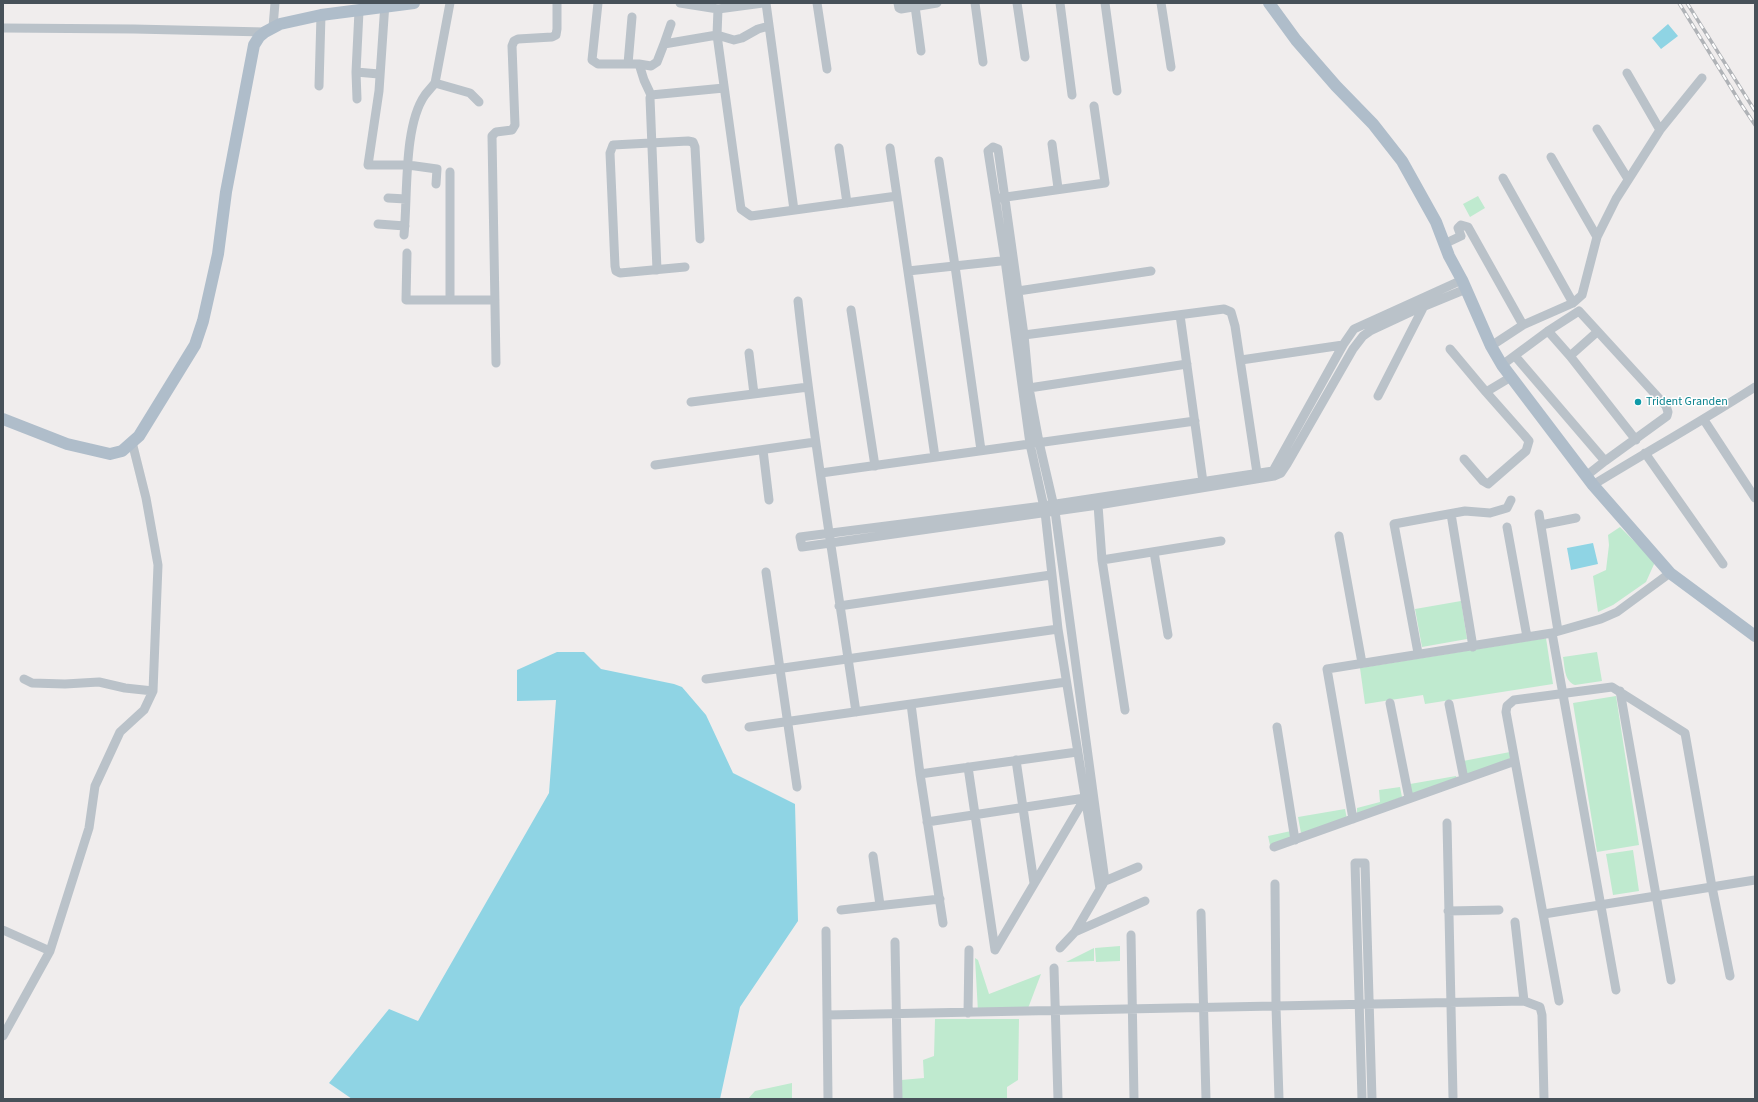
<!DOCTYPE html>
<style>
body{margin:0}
#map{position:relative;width:1758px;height:1102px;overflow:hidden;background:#f0eded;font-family:"Source Sans 3",sans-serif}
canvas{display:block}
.frame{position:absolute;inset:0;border:4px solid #475159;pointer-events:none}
</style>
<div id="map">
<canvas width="1758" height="1102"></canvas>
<div class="frame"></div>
</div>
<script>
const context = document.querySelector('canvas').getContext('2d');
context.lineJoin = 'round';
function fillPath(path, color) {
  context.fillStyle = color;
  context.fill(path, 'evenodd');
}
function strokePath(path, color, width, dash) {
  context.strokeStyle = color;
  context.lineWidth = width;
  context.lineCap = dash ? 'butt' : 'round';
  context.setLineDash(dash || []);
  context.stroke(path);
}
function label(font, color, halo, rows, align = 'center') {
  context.font = font + ' "Source Sans 3",sans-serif';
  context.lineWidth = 3;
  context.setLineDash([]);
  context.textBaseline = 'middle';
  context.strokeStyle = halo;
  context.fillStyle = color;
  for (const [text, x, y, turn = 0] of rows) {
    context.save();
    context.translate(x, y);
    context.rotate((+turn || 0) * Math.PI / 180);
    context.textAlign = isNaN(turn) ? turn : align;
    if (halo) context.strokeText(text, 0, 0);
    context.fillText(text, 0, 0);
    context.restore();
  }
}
fillPath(new Path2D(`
 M1478,196L1485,208L1470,217L1463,204Z
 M1620,527L1655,562L1646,582L1613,605L1598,612L1593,576L1606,570L1609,545L1608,535Z
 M1461,601L1467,639L1422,647L1415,609Z
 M1546,638L1553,684L1425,704L1423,695L1365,704L1360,668Z
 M1597,652L1602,681L1575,685C1564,681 1565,667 1563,657Z
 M1616,696L1639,845L1597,852L1573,703Z
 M1510,752L1511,758L1467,775L1463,761Z
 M1456,776L1457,779L1412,795L1410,784Z
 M1400,787L1402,797L1357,814V808L1380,802L1379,790Z
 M1345,809L1347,819L1301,833L1298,817Z
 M1291,831L1293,837L1270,845L1268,836Z
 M1633,850L1639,891L1613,895L1606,854Z
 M1120,946V961L1096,962L1095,948Z
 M1094,948V961L1066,962Z
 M975,958L978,960L989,994L1041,974L1027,1011L978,1012Z
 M935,1019H1019L1018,1080L1007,1087V1099H902L901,1080L924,1078L923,1060L934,1056Z
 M792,1083V1099H748L755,1091Z`), '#bfeacf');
fillPath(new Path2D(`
 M1668,24L1678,36L1661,49L1652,38Z
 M1593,543L1598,564L1571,570L1567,548Z
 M557,652H584L601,669L674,684L682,687L706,715L733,773L795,804L798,921L740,1007L720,1099H352L329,1083L389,1009L418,1021L549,793L556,700L517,701V670Z`), '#8fd4e4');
strokePath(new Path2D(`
 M385,3L379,91L368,165H408L437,169L436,184
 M450,3L435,83L470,93L479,102
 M598,3L592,60L598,64H639L651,66L657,62L664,44L717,35L734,40L742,38L758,29L769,26
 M680,3L718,9L717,35L741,209L751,216L897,196
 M766,3L794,210
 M817,3L827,69
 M898,3L899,8L901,9L937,3
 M975,3L983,62
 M1017,3L1025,57
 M1060,3L1072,95
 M1105,3L1117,91
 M1161,3L1171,67
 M915,6L921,51
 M718,9L763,3
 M273,27L275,3
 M3,28L134,29L265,32
 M664,44L671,24
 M628,64L632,17
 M639,64L644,80L651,95
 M356,72L379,74
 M1627,73L1660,130
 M319,86L321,15
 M357,99L356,72L359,11
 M1597,129L1628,179
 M1052,144L1058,188
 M839,148L847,203
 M890,148L935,457
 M1551,157L1597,237
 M939,161L955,266L981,450
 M450,172V300
 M1503,178L1573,303
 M388,198L406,199
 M999,198L1105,183L1094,106
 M378,224L405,226
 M404,235C408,197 403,126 425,95C428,91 432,87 435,83
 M1444,244L1461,236L1458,228L1461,225L1468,227L1523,325
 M407,253L406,300H495
 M685,267L620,273L616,271L615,266L610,153L613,145L688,141L693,142L695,147L700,239
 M657,270L650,98L651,95L724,88
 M908,271L1010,260
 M1462,280L1354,329L1343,345L1273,471L1043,506L800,537L802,547L1098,505L1274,476L1281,473L1287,464L1353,349L1363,336L1370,331L1415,310L1466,289
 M1018,291L1151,271
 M798,301C813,438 836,575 856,712
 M851,310L875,466
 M1180,315L1203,482
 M1548,331L1570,356L1636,440
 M1024,335L1224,309L1231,312L1235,326L1257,473
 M1491,346L1523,325L1573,303L1582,295L1597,237L1616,199L1660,130L1702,78
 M1450,349L1486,392
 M749,353L754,394
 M1570,356L1597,332
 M1241,360L1343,345
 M496,363L492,136L496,132L512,130L515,125L512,46L514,41L518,39L552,37L556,35L557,29V3
 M1502,365L1548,331L1579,311L1666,406L1668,412L1667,416L1605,461L1515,356
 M1029,388L1187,364
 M1378,396L1424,306
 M691,402L808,387
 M1704,420L1755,498
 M763,450L769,500
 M1645,453L1723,564
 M1464,459L1483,481L1488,484L1526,451L1529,441L1524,435L1486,392L1511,377
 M655,465L815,442
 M821,473L1195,421
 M1586,476L1605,461
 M1593,485C1647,452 1702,421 1755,387
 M1098,505L1102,560L1125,710
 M1451,514L1473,647
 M1539,514L1558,631
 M1541,525L1576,518
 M1507,527L1527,637
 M1339,536L1362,663
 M1154,552L1168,635
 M1102,560L1221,541
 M766,572L797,787
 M839,606L1051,575
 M1552,633L1616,990
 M1418,653L1394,524L1465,511L1490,513L1507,508L1511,500
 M24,679L32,683L65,684L99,682L125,688L153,691
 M706,679L1058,629
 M1620,691L1671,980
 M1390,703L1409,798
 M911,704L920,774L943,923
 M1449,704L1464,779
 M749,727L1066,682
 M1277,727L1295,840
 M1016,760L1034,883
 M968,767L995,950
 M920,774L1077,752
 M1353,819L1327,669L1552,633L1601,619L1617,612L1670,573
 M927,822L1085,798
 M1447,823L1453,1097
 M1274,847L1515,761
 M873,856L880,905
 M1275,884L1276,1007L1279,1099
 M1100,889L1058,629L1045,512L1030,444L1005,260L988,151L993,147L998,149L1024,335L1029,388L1039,442L1055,511L1105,881L1138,867
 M841,910L940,899
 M1448,911L1499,910
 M1201,913L1206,1099
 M1544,914L1755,880
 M1515,922L1524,1001L1540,1007L1542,1015L1544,1099
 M3,930L50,951
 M826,931L828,1099
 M1075,932L1145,901
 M1131,935L1134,1099
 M895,942L898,1099
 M1060,948L1075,932L1103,884
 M995,950L1085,798
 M1054,968L1058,1099
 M1559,1001L1506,712L1507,706L1514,700L1612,687L1685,733L1712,887L1730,976
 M968,1013L969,950
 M827,1015L1524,1001
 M3,1036L50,951L89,828L95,786L120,732L144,710L153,691L158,565L146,498L132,442
 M1362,1099L1355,863H1365L1372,1099`), '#bac2c9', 9);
strokePath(new Path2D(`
 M1269,3L1296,40L1336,86L1373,124L1402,161L1436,222L1449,256L1462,280L1491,346L1502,365L1593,485L1670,573L1755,636
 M3,419L67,444L110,454L122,451L139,436L195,345L203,321L218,254L226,192L254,45L259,37L265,32L280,24L321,15L414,3`), '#afbdca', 12);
const rail = new Path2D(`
 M1679,3L1741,104L1755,125
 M1687,3L1755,111`);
strokePath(rail, '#b0b3b7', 3.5);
strokePath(rail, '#fff', 2, [6]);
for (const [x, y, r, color] of [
 [1638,402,4,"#0f9aa8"]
]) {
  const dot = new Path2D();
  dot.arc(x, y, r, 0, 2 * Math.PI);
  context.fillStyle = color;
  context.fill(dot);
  strokePath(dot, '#fff', 1.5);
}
label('12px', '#0d838f', '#fff', [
 ["Trident Granden",1646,402]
], 'left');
</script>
